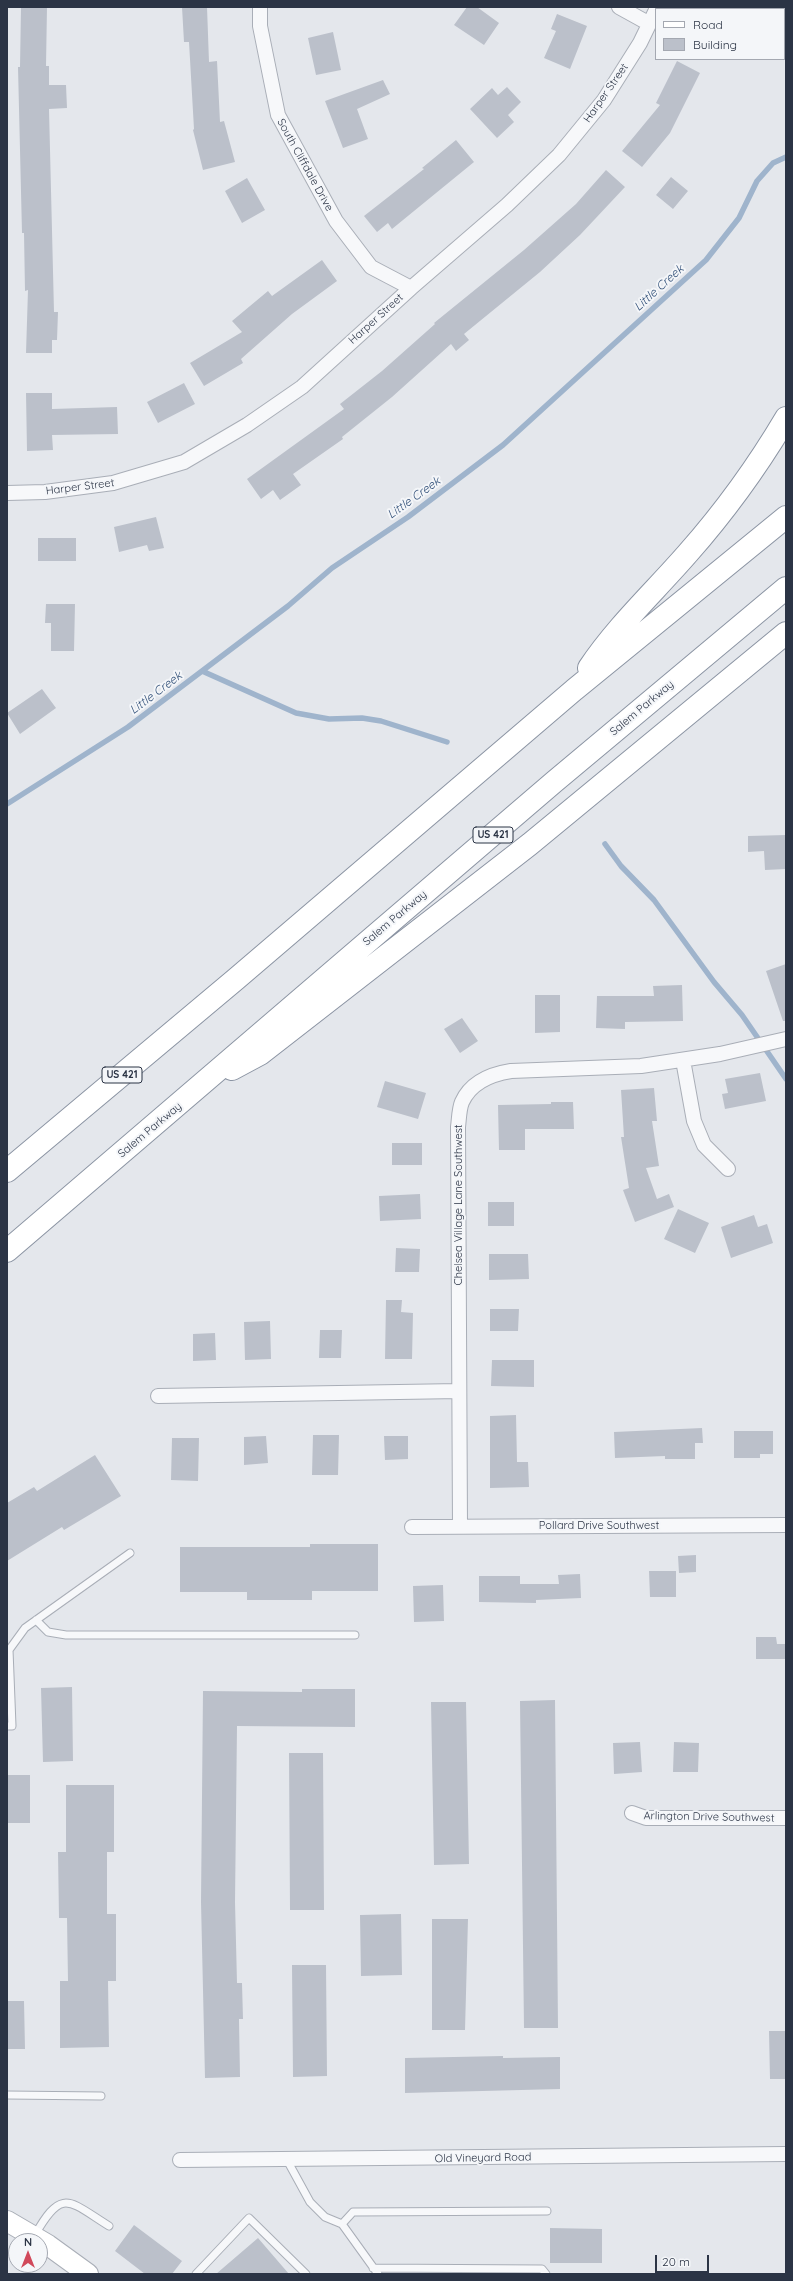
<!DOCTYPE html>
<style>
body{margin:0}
#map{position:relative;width:793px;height:2281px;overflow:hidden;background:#e4e7ec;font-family:Quicksand,sans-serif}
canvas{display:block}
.frame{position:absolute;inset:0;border:8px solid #2b3445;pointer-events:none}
.legend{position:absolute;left:655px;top:8px;width:130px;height:52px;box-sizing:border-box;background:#f4f6f9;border:1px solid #a4a8b1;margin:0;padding:5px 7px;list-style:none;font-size:12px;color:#2b3445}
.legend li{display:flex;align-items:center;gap:8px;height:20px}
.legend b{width:20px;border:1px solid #a4a8b1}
.north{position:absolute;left:8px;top:2233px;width:40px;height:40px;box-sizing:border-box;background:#f4f6f9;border:1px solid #a4a8b1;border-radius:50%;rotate:0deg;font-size:11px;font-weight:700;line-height:16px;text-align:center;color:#2b3445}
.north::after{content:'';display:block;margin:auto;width:14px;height:18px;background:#d1495b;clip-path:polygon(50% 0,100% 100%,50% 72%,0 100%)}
.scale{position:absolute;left:655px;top:2255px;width:54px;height:18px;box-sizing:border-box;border:2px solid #2b3445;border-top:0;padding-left:5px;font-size:12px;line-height:14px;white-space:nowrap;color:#2b3445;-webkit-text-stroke:3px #f4f6f9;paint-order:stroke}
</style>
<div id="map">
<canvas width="793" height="2281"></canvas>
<div class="frame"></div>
<ul class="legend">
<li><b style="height:5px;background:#fff"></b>Road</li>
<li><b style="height:11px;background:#bbc0ca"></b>Building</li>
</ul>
<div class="north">N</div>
<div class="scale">20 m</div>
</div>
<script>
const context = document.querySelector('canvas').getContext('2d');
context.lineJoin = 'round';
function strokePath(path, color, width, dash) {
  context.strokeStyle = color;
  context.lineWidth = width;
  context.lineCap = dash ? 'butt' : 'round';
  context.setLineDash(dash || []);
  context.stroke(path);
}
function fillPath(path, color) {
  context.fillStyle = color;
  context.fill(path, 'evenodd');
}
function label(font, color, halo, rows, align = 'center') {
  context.font = font + ' Quicksand,sans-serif';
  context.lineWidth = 4;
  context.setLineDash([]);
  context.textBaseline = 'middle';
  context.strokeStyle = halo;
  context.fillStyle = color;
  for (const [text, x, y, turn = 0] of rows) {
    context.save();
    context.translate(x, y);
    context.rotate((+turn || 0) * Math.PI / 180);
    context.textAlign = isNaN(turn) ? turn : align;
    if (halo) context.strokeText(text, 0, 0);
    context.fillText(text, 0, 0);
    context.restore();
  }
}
strokePath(new Path2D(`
 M202,671L296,713L329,719L362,718L381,721L447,742
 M7,804L128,727L288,606L332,568L408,517L503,445L706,260L739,218L757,181L773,163L786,157
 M605,844L621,866L654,900L714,982L742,1015L786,1079`), '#9fb4cc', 5.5);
fillPath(new Path2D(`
 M21,7H47L46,66H49V85H66L67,108L49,109L54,312H58L57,340H52V353H26L28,290L25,291L24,233H22L18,67H20Z
 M182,7H207L209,62L217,61L220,122L224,121L235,162L203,170L193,130L194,129L189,42H184Z
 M467,7H477L499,23L484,45L454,25Z
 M557,14L587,26L570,69L544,58L556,31L551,29Z
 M333,32L341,70L316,75L308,38Z
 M677,61L700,73L670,133L642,167L622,151L660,105L656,103Z
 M383,80L390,94L357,109L368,139L343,148L325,101Z
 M507,87L521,102L508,115L514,122L497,138L470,109L492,88L498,95Z
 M456,140L474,162L392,229L388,223L377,232L364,216L424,169L422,168Z
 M606,170L625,187L580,235L540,272L464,334L469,340L456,351L451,344L392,397L342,437L343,439L293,474L301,485L280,500L273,490L261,499L247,479L344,409L340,404L382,371L435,324L434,323L524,250L576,204Z
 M671,177L688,191L673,209L656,195Z
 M247,178L265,210L242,223L225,191Z
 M322,260L337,281L292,314L241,359L243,363L204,386L190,363L242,332L232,321L268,291L272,296Z
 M184,383L195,404L158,423L147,402Z
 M26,393H52V409L117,407L118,434L52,435L53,450L27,451Z
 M156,517L164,548L149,551L147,545L119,552L114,527Z
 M38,538H76V561H38Z
 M46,604H75L74,651H51V623H45Z
 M42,689L56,708L20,734L7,713Z
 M786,835V869L765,870L764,851L748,852V836Z
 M786,964V1021H783L766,971Z
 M682,985L683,1021L625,1022V1029L596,1028L597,996H654L653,986Z
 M535,995H560V1032L535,1033Z
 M462,1018L478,1041L460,1053L444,1029Z
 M760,1073L766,1101L725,1109L722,1094L728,1093L725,1079Z
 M385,1081L426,1093L418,1119L377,1107Z
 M654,1088L657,1121H652L659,1166L646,1168L657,1199L669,1194L674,1207L635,1222L623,1190L629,1188L621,1137H624L621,1090Z
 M551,1102H573L574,1129H525V1150H499L498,1105L551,1104Z
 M392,1143H422V1165H392Z
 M420,1194L421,1219L380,1221L379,1196Z
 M488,1202H514V1226H488Z
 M678,1209L709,1223L695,1253L664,1239Z
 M754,1215L758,1227L767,1224L773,1243L731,1258L721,1227Z
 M396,1248L420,1249L419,1272H395Z
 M489,1254H528L529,1279L489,1280Z
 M386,1300H402L401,1312L413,1313L412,1359H385Z
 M490,1309H519L518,1331H490Z
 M270,1321L271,1359L245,1360L244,1322Z
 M320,1330H342L341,1358H319Z
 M215,1333L216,1360L193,1361V1334Z
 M492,1360H534V1387L491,1386Z
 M516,1415L517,1462H528L529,1487L490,1488V1416Z
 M702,1428L703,1443H695V1459H665V1456L615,1458L614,1432Z
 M734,1431H773V1454H760V1458H734Z
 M313,1435H339L338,1475H312Z
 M266,1436L268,1463L244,1465V1437Z
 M384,1436H408V1459L385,1460Z
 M172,1438H199L198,1481L171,1480Z
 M95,1455L121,1496L64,1530L62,1527L7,1561V1503L34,1487L37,1491Z
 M310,1544H378V1591H312V1600H247V1592H180V1547H310Z
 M696,1555V1572L679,1573L678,1556Z
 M649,1571H676V1597H650Z
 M580,1574L581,1598L536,1600V1603L479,1602V1576H520V1584H559L558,1575Z
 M443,1585L444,1621L414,1622L413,1586Z
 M756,1637H776L777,1644H786V1659H756Z
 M72,1687L73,1761L43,1762L41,1688Z
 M302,1689H355V1727L237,1726L235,1902L237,1983H242L243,2019H239L240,2077L205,2078L201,1902L203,1691L302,1692Z
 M555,1700L558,2028H524L520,1701Z
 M431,1702H466L469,1864L434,1865Z
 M640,1742L642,1772L614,1774L613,1743Z
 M674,1742L699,1743L698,1772H673Z
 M289,1753H323L324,1910H290Z
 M7,1775H30V1823H7Z
 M66,1785H114V1852H107V1914H116V1981H108L109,2047L60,2048V1981H68L67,1918H59L58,1852H66Z
 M401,1914L402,1975L361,1976L360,1915Z
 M432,1919H468L465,2030H432Z
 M292,1965H326L327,2076L293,2077Z
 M7,2001H24L25,2049H7Z
 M769,2031H786V2079H770Z
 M503,2056V2058L560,2057V2089L405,2093V2058Z
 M134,2225L182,2261L172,2274H145L115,2251Z
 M550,2228L602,2229V2263H550Z
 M258,2238L289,2274H216Z`), '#bbc0ca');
const lane = new Path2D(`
 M36,1620L48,1632L66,1635H355
 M7,1726H12L9,1650L25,1628L130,1553
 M7,2095L101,2096
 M287,2160L310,2202L325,2217L342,2224L353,2212L547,2211
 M342,2224L378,2274
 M35,2235C62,2187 69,2201 109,2226
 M373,2268L542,2269L546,2274
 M196,2274L249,2218L306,2274`);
const street = new Path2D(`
 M260,7V26L278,115L336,221L371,267L411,288
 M619,7L648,23
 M7,493L45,492L113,483L184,462L247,425L302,387L411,288L507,205L559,155L604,100L640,43L656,10
 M683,1060L694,1121L704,1145L728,1169
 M158,1396L459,1391
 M460,1526L458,1127C459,1120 459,1109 462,1102C471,1082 492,1074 511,1071L641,1066L720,1054L786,1039
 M412,1527L786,1525
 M632,1813L646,1818H786
 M180,2160L786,2154`);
const secondary = new Path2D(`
 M7,2221L48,2245L88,2274`);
const highway = new Path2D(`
 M589,668C617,626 655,591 688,553C725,511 757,467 786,418
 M232,1069L260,1054L530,844L786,633
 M7,1171L236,979L574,690L786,517
 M7,1251L554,782L786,588`);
strokePath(lane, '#a9aeb7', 9);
strokePath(street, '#a9aeb7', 16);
strokePath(secondary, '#a9aeb7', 22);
strokePath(highway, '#8b94a3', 24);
strokePath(lane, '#f7f8fa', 7);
strokePath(street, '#f7f8fa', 14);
strokePath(secondary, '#fff', 20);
strokePath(highway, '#fff', 22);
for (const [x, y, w] of [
 [493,835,40],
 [122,1075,40]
]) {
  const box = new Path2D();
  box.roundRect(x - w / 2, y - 8, w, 16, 3);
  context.fillStyle = '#f4f6f9';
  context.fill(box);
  strokePath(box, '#2b3445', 1);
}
label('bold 10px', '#2b3445', null, [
 ["US 421",493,835],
 ["US 421",122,1075]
]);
label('11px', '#2b3445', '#f4f6f9', [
 ["Harper Street",606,93,-55],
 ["South Cliffdale Drive",305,165,61],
 ["Harper Street",376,319,-42],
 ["Harper Street",80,487,-7],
 ["Salem Parkway",642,708,-40],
 ["Salem Parkway",395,918,-40],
 ["Salem Parkway",150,1130,-40],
 ["Chelsea Village Lane Southwest",459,1205,-90],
 ["Pollard Drive Southwest",599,1526],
 ["Arlington Drive Southwest",709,1817,1],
 ["Old Vineyard Road",483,2158,-1]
]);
label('italic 12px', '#34527a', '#f4f6f9', [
 ["Little Creek",659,288,-42],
 ["Little Creek",414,498,-36],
 ["Little Creek",156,693,-37]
]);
</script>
